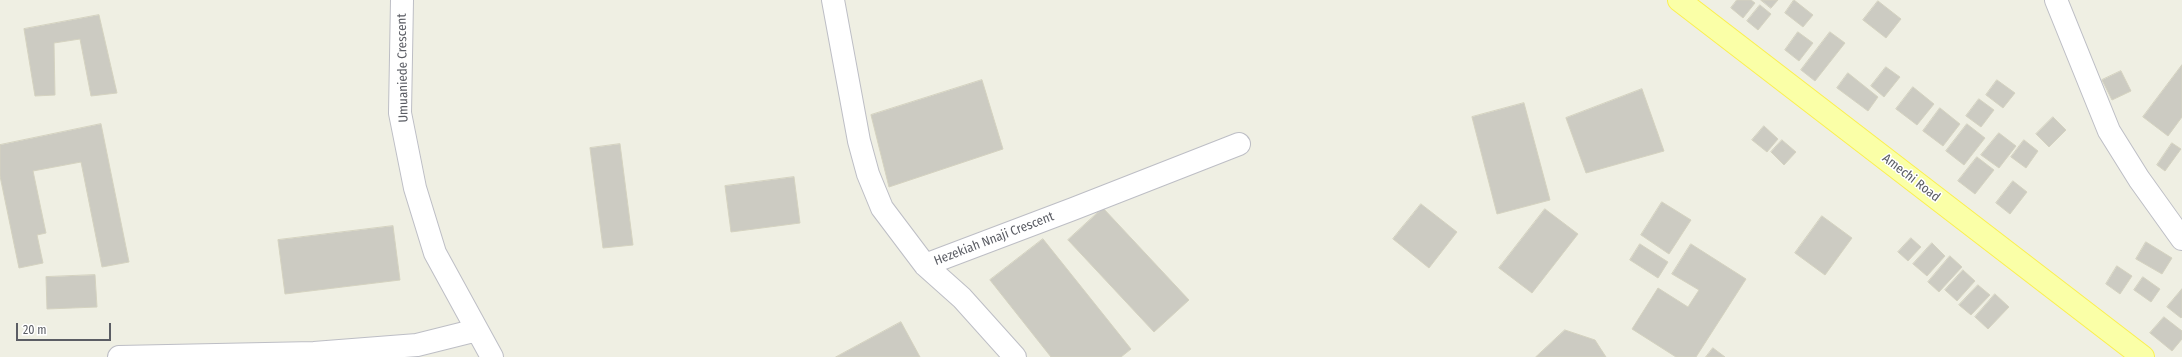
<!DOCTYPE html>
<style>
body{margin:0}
#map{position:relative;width:2182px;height:357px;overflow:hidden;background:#efefe3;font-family:"Fira Sans Condensed",sans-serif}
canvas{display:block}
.scale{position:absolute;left:16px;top:323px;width:95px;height:18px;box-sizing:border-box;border:2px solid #5b5d64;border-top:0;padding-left:5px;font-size:12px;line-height:14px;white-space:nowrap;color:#5b5d64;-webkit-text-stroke:3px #fff;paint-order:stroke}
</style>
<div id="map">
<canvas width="2182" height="357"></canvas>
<div class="scale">20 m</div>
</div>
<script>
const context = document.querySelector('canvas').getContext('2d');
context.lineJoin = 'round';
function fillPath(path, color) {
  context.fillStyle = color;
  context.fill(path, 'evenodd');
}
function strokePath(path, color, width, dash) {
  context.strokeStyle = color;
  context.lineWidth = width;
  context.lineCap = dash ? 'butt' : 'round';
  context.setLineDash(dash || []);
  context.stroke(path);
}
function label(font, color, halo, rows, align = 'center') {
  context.font = font + ' "Fira Sans Condensed",sans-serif';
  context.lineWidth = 3;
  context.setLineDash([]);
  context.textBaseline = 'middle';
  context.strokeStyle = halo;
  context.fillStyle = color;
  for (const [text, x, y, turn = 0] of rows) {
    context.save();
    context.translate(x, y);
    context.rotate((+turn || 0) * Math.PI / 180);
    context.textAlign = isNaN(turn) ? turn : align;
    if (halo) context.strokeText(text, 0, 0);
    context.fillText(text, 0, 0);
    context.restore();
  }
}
const building = new Path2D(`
 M1737,0H1751L1755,3L1743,18L1731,8Z
 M1761,0H1778L1771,8Z
 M1794,0L1813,15L1803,27L1785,13Z
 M1878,1L1901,19L1886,38L1863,20Z
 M1760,5L1771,14L1758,30L1747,21Z
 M99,15L117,93L91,96L80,39L54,43L55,95L35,96L24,29Z
 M1798,32L1813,43L1799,61L1785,50Z
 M1830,32L1845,43L1815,81L1801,70Z
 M2182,65V117L2168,136L2143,117Z
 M1886,67L1900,77L1884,97L1871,86Z
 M2121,71L2131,91L2112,100L2102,80Z
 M1848,73L1878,97L1868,111L1837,88Z
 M982,80L1003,149L889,187L871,115Z
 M1997,80L2015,93L2003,108L1986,95Z
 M1913,87L1934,104L1917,125L1896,109Z
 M1642,89L1664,151L1586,173L1566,118Z
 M1979,99L1994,110L1981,127L1966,116Z
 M1524,103L1550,200L1497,214L1472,117Z
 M1940,108L1960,124L1943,146L1923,131Z
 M2053,117L2066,130L2049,147L2036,134Z
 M101,124L129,262L102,267L81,162L33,171L46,233L37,235L43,263L19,268L0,176V145Z
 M1967,124L1985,138L1964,165L1946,151Z
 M1764,126L1778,139L1767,152L1752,140Z
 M1999,133L2016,146L1999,168L1981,155Z
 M1782,140L1796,152L1784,165L1771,152Z
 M2024,140L2038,151L2026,168L2011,157Z
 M2172,143L2181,149L2165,171L2157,165Z
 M620,144L633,245L603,248L590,148Z
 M1977,157L1994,170L1975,194L1958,181Z
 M794,177L800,223L731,232L725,186Z
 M2013,181L2027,192L2010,214L1996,203Z
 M1662,202L1691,220L1669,254L1641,235Z
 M1421,204L1457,232L1429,268L1393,239Z
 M1103,208L1189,300L1154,332L1068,240Z
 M1545,209L1578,234L1532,293L1499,268Z
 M1822,216L1852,238L1825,275L1795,253Z
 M393,226L400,280L285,294L278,240Z
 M1911,238L1921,247L1908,261L1898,252Z
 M1043,239L1131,349L1121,357H1051L990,280Z
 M2146,242L2172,258L2162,274L2136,259Z
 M1932,243L1945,256L1927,276L1913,264Z
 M1640,244L1668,262L1658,278L1630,260Z
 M1691,244L1746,279L1696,357H1676L1632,329L1658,288L1688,307L1699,290L1672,274Z
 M1950,256L1962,267L1939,292L1928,282Z
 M2117,266L2132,276L2120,294L2106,284Z
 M1963,270L1975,281L1957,301L1945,290Z
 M95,275L97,307L47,309L46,277Z
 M2143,277L2160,289L2151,302L2134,290Z
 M1978,285L1990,295L1971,315L1959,305Z
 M2182,289V317L2181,318L2167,307Z
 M1995,294L2009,307L1988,329L1975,317Z
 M2164,317L2182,331V339L2172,351L2150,333Z
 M901,322L920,357H836Z
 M1565,330L1595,340L1606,357H1536Z
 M1713,348L1725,357H1706Z`);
fillPath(building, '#cccbc2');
strokePath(building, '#d4d2c0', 1);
const minor = new Path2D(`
 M402,0L400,113L415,188L435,253L492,357
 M833,0L859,141L868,174L882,208L925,265L962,298L1015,357
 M2056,0L2109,131L2139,179L2182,239
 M925,265L1073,209L1239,144
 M119,357L314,353L417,345L477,330`);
const major = new Path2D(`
 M1679,0L2143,357`);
strokePath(minor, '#bdbec5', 24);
strokePath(major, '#fbf050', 24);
strokePath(minor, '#fff', 22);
strokePath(major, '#faffa7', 22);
label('13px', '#5b5d64', '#fff', [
 ["Umuaniede Crescent",403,68,-91],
 ["Amechi Road",1911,178,38],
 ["Hezekiah Nnaji Crescent",994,239,-21]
]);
</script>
